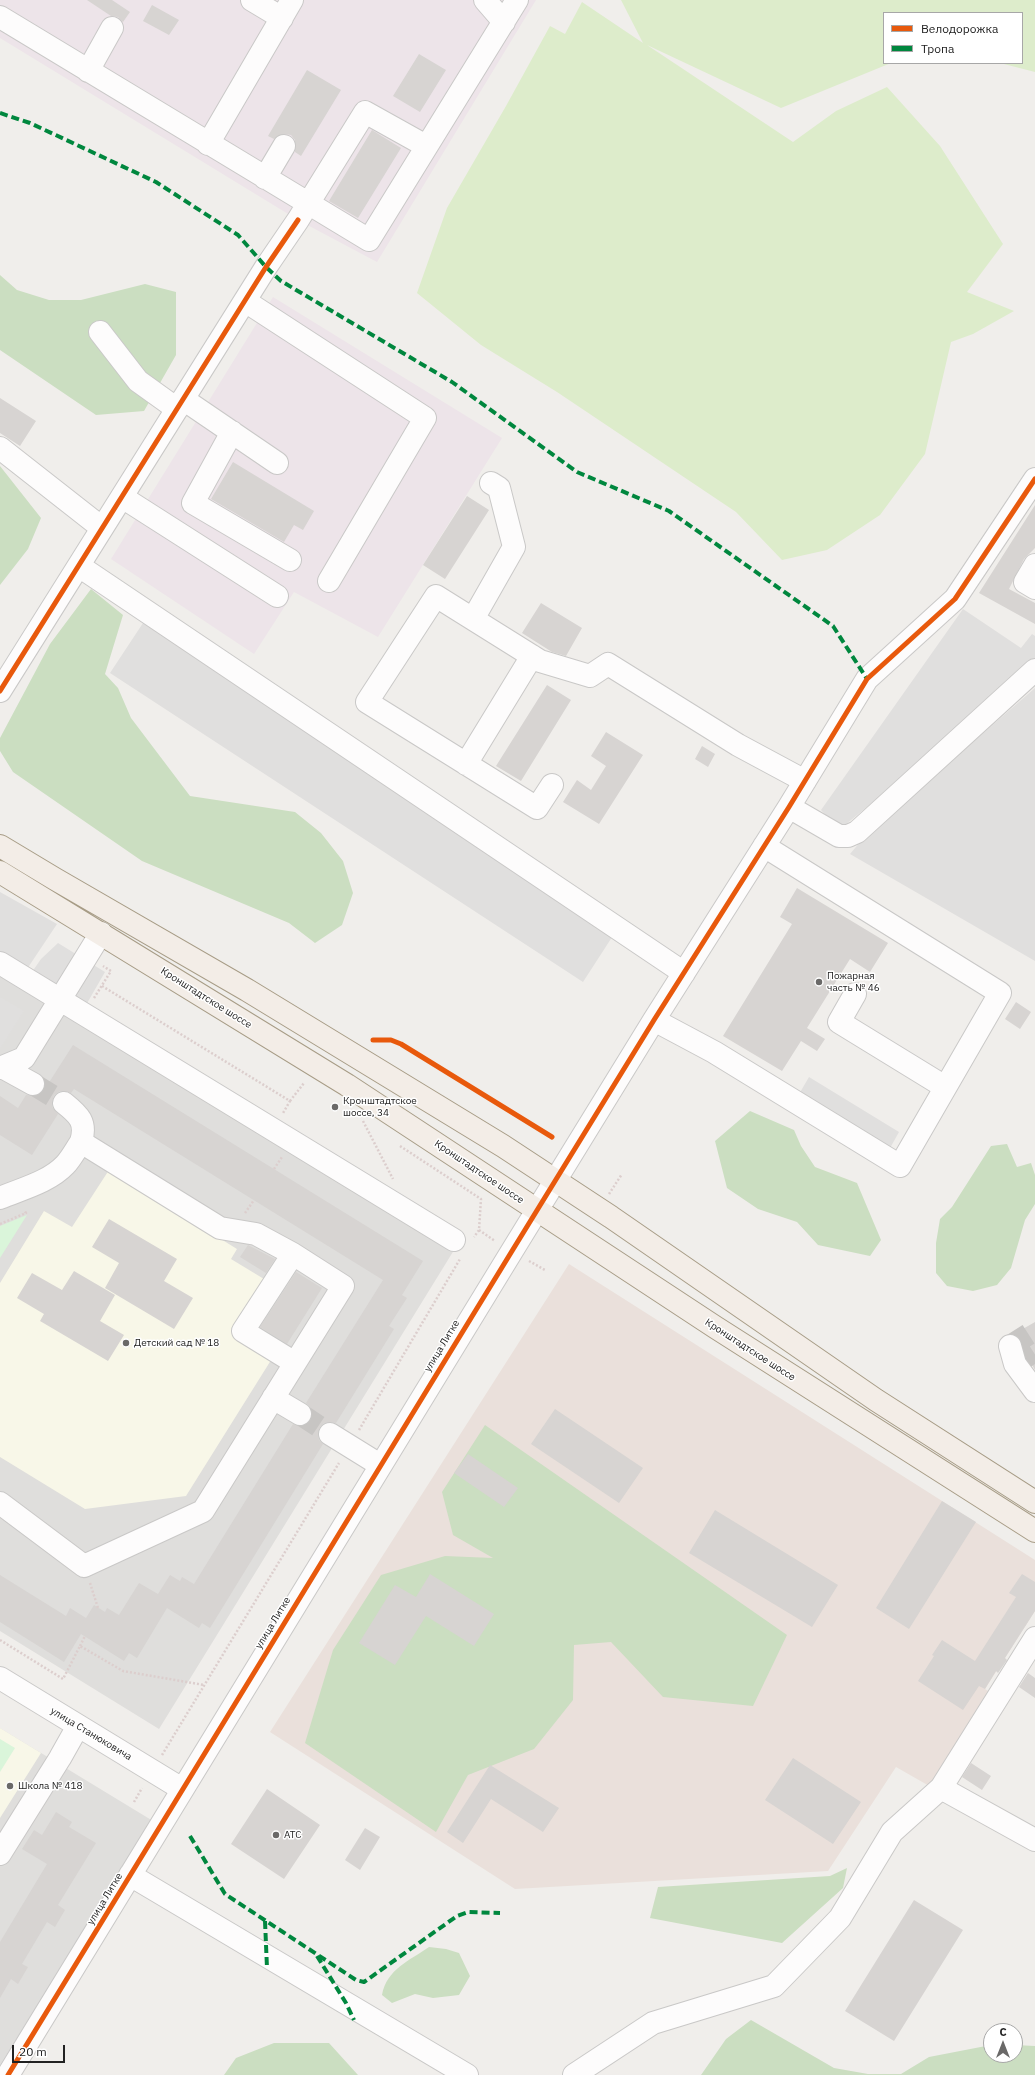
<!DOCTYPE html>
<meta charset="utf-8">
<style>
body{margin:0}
#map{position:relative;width:1035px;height:2075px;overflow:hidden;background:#f0eeeb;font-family:"IBM Plex Sans",sans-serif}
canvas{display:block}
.legend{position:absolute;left:883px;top:12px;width:140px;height:52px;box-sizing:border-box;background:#fff;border:1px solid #a7a7a7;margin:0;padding:5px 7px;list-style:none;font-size:12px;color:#222}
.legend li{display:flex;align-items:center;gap:8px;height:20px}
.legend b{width:20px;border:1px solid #a7a7a7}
.north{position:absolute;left:983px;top:2023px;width:40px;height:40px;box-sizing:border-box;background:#fff;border:1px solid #a7a7a7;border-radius:50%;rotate:0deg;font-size:11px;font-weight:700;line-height:16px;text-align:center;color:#222}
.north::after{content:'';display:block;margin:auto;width:14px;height:18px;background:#6a6968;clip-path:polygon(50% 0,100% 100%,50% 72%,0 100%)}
.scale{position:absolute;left:12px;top:2045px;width:53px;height:18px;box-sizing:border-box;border:2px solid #222;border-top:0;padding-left:5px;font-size:12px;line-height:14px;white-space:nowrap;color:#222;-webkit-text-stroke:3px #fff;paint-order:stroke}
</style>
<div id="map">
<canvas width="1035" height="2075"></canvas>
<ul class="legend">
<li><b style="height:5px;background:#e8590c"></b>Велодорожка</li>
<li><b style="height:5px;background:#00873e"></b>Тропа</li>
</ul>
<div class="north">С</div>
<div class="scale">20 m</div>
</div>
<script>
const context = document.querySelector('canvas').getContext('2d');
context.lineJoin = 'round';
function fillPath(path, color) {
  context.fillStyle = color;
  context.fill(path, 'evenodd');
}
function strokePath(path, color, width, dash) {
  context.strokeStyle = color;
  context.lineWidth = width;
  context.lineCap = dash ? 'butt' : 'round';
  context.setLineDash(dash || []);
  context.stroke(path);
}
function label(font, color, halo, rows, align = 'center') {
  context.font = font + ' "IBM Plex Sans",sans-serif';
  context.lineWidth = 3;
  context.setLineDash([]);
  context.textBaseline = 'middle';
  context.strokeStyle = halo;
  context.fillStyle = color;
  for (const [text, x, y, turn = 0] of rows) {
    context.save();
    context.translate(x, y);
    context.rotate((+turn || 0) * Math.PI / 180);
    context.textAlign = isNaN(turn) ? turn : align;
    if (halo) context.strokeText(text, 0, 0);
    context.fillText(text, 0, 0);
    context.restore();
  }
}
fillPath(new Path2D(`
 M0,955L459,1242L159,1729L0,1631Z
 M0,1728L153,1821L0,2065Z`), '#dfdedc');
fillPath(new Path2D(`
 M0,0H536L377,262L298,220L0,38Z
 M273,297L502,438L378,637L294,592L254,654L111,559Z`), '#ede4e9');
fillPath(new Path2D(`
 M109,1170L237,1249L231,1259L264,1279L232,1329L273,1357L186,1496L85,1509L0,1457V1283L44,1211L72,1227Z
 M0,1728L41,1753L0,1818Z`), '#f8f7e8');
fillPath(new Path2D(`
 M569,1264L1035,1560V1611L985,1689L990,1692L931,1787L896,1767L828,1871L515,1889L270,1732Z`), '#eae0db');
fillPath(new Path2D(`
 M621,0H1035V72L1000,63H1022V13H884V63H891L781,108L647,45L793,142L836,111L887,87L940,146L1003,244L967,292L1014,311L973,334L951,342L925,454L880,515L827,550L782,560L736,512L557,392L481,345L417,293L447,208L506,106L550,26L565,34L582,2L643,43Z`), '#ddeccb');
fillPath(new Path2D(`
 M0,275L17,290L49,300H81L145,284L176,292V355L144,411L96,415L0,350Z
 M0,466L41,518L28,549L0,585Z
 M91,589L123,615L105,674L118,688L131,718L190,796L295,812L321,833L343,861L353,893L342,925L315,943L289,923L142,861L13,772L0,751V738L50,644Z
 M750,1111L794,1130L801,1146L815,1167L857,1183L881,1240L870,1256L818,1245L797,1222L758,1209L727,1188L715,1141Z
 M1007,1144L1017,1167L1031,1163L1035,1175V1204L1025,1220L1011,1268L997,1285L973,1291L947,1286L936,1273V1243L940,1219L952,1207L991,1146Z
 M485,1425L787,1635L753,1706L663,1697L611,1642L574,1645L573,1700L534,1749L468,1775L436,1832L305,1743L333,1650L381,1575L445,1556L493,1558L453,1535L442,1492Z
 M847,1868L843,1888L782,1943L650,1918L658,1887L830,1876Z
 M429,1947L446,1949L459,1953L470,1976L459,1995L433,1998L415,1994L392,2003L382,1995C387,1969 409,1961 429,1947Z
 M751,2020L834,2068L868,2074H901L929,2057L991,2045V2055H1015V2045L1035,2046V2075H701L726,2039Z
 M274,2043H329L358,2075H224L236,2058Z`), '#cbdec1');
fillPath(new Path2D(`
 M27,1215L0,1258V1226Z
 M0,1739L15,1748L0,1772Z`), '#daf5da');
fillPath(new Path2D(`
 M963,609L1021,648L1032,634L1035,636V659L954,735L839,830L821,810Z
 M143,623L616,931L583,982L110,673Z
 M1035,688V961L850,854L866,835Z
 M0,892L57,924L27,969L0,952Z
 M58,943L105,972L86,1005L32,972L41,959Z
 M0,997L24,1011L0,1049Z
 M809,1077L899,1132L885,1157L795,1101Z`), '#e0dfde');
fillPath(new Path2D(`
 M87,0H112L130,12L123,22L118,17L111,16Z
 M152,5L179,20L169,35L143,21Z
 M419,54L446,70L420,112L393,96Z
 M307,70L341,90L301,156L295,152V140L291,135L284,134L274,139L268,136Z
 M372,130L401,148L358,218L329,201Z
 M0,398L36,421L20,446L0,433Z
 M233,462L314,511L303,530L294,525L284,542L211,499Z
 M467,496L489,510L445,579L423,565Z
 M1035,505V548L1024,559L1009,589L1035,603V624L979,593Z
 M541,603L582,628L566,656L552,652L522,633Z
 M547,685L571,700L521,781L496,766Z
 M606,732L643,755L599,824L563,802L577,780L591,790L606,766L591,756Z
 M702,746L715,754L708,767L695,759Z
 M797,888L888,943L870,972L850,959L807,1028L825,1039L817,1051L801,1041L782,1071L723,1036L792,924L780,917Z
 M1016,1002L1031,1012L1020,1029L1005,1019Z
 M73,1045L423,1261L402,1295L407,1298L389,1326L394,1329L336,1423L330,1422L324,1423L320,1427L318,1434L319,1440L323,1444L210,1628L202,1623L199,1628L167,1608L137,1658L129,1653L124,1661L81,1634L64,1662L0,1622V1575L66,1616L70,1608L86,1618L94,1605L105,1612L107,1608L119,1615L139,1583L158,1594L170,1575L180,1581L182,1577L194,1584L293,1424L300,1426L306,1425L311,1421L312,1414L311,1408L306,1403L383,1280L74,1089L71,1093L60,1091L54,1095L52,1101V1107L58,1114L32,1155L0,1135V1096L18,1108L26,1095L34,1096L40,1094L44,1090L45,1082L48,1084Z
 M109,1219L177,1259L164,1281L193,1298L174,1329L105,1288L119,1263L92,1247Z
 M248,1245L275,1259L266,1273L240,1257Z
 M74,1271L115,1295L100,1321L124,1335L108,1361L40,1321L44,1314L17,1298L32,1273L62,1290Z
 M296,1272L322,1288L287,1344L260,1327Z
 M1035,1322V1370L1026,1355L1022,1342L1014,1334Z
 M555,1409L643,1468L619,1503L531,1444Z
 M468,1454L518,1488L504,1507L454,1473Z
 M942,1501L976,1522L909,1629L876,1608Z
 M715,1510L838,1585L812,1627L689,1553Z
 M430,1574L494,1614L474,1646L426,1616L395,1665L359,1643L395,1585L416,1597Z
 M1022,1574L1035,1582V1611L1005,1658L1007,1660L998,1673L996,1671L985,1689L979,1686L963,1710L918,1681L934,1656L932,1655L942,1640L975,1661L1016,1597L1009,1593Z
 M1028,1673L1035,1678V1698L1019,1687Z
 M793,1758L861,1802L833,1844L765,1800Z
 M971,1763L991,1776L982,1790L962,1777Z
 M490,1765L559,1808L543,1832L491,1799L463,1843L447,1832Z
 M267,1789L320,1825L284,1879L231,1844Z
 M56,1812L72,1822L69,1827L96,1843L58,1905L65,1910L55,1927L47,1922L22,1964L28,1967L18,1984L11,1979L0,1998V1942L47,1864L22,1849L34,1830L42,1835Z
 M365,1828L380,1837L360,1870L345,1860Z
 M914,1900L963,1930L894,2041L845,2011Z`), '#d7d4d2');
strokePath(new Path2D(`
 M33,1084L64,1103
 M1010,1346L1035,1330
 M1015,1364L1035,1351
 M300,1414L330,1434`), '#c7c5c3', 22, [22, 11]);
const minor = new Path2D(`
 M252,0L282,18
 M485,0L504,22
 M0,17L369,240L517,0
 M88,71L112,28
 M208,144L292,0
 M265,178L284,146
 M245,301L425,418L329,581
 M100,332L138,381L177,409
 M183,399L277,463
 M232,432L193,503L290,560
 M0,448L102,528
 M122,497L277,596
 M1035,565L1025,582L1035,588
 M79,566L684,973
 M473,619L514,547L499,488L491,483
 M0,691L266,267L298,220L365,112L426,146
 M466,764L532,656
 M552,785L537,808L367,702L436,596L540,661L590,676L608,664L738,745L805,781
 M789,807L839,836H848L857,832L1035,670
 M0,963L454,1240
 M855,994L839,1022L945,1087
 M654,1020L714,1052L900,1166L1000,993L764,846
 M2,1067L33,1084
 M0,1068L24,1058L101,933
 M0,1198C21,1189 49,1182 65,1165C71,1159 76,1149 81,1142
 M293,1254L243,1331L295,1363
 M1010,1346L1015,1364L1035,1391
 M273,1398L300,1414
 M330,1434L380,1465
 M0,1503L84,1566L203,1511L343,1286L293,1254L256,1234L220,1228L81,1142C87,1122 79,1115 64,1103
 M1035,1638L941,1788L1035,1840
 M0,1678L182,1789
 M0,1854L60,1758L78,1726
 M130,1875L467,2075
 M8,2075L512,1251L654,1020L789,807L867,679L955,599L1035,479
 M574,2075L653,2023L774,1986L840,1918L892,1832L941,1788`);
const major = new Path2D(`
 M0,846L55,879L247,990L503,1146L611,1217L876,1400L1035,1502
 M0,872L347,1085L715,1327L1035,1531`);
strokePath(minor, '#c9c8c7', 24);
strokePath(major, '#a79c86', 24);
strokePath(new Path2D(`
 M102,986L290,1101L283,1113
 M94,998L111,971L103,966
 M290,1101L304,1083
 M363,1121L393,1179
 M400,1146L481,1199L479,1230L474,1237
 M274,1169L282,1157
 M609,1194L622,1174
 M245,1213L254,1200
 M0,1224L26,1213L24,1210
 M479,1230L495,1241
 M529,1261L545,1270
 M359,1430L460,1259
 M90,1583L98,1608
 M0,1640L63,1679L80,1646L123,1671L204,1685
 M80,1646L85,1636
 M162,1755L339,1463
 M134,1802L142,1788`), '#dccecd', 2.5, [2, 2]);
strokePath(minor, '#fdfcfc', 22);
strokePath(major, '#f3ede7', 22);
strokePath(new Path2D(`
 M0,113L30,123L156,182L238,235L266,267L281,281L452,382L577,472L669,511L833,626L867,679
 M190,1836L225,1894L356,1980L364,1982L457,1916L468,1912L500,1913
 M265,1921L267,1968
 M317,1956L346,2003L354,2020`), '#00873e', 4, [8, 4]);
strokePath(new Path2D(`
 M0,691L266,267L298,220
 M373,1040H391L401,1044L552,1137
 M8,2075L512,1251L654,1020L789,807L867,679L955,599L1035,479`), '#e8590c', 5);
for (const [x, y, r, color] of [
 [819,982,4,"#6a6968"],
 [335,1107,4,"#6a6968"],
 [126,1343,4,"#6a6968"],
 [10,1786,4,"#6a6968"],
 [276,1835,4,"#6a6968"]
]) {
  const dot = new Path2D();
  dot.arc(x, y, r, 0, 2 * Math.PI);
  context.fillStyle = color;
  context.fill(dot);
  strokePath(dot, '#fff', 1.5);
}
label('10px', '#222', '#fff', [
 ["Пожарная",827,976],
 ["часть № 46",827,988],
 ["Кронштадтское",343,1101],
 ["шоссе, 34",343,1113],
 ["Детский сад № 18",134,1343],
 ["Школа № 418",18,1786],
 ["АТС",284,1835]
], 'left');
label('10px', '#222', '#fff', [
 ["Кронштадтское шоссе",206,998,32],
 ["Кронштадтское шоссе",479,1172,34],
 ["улица Литке",442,1346,-59],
 ["Кронштадтское шоссе",750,1350,33],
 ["улица Литке",273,1623,-59],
 ["улица Станюковича",91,1734,31],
 ["улица Литке",105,1899,-59]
]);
</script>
